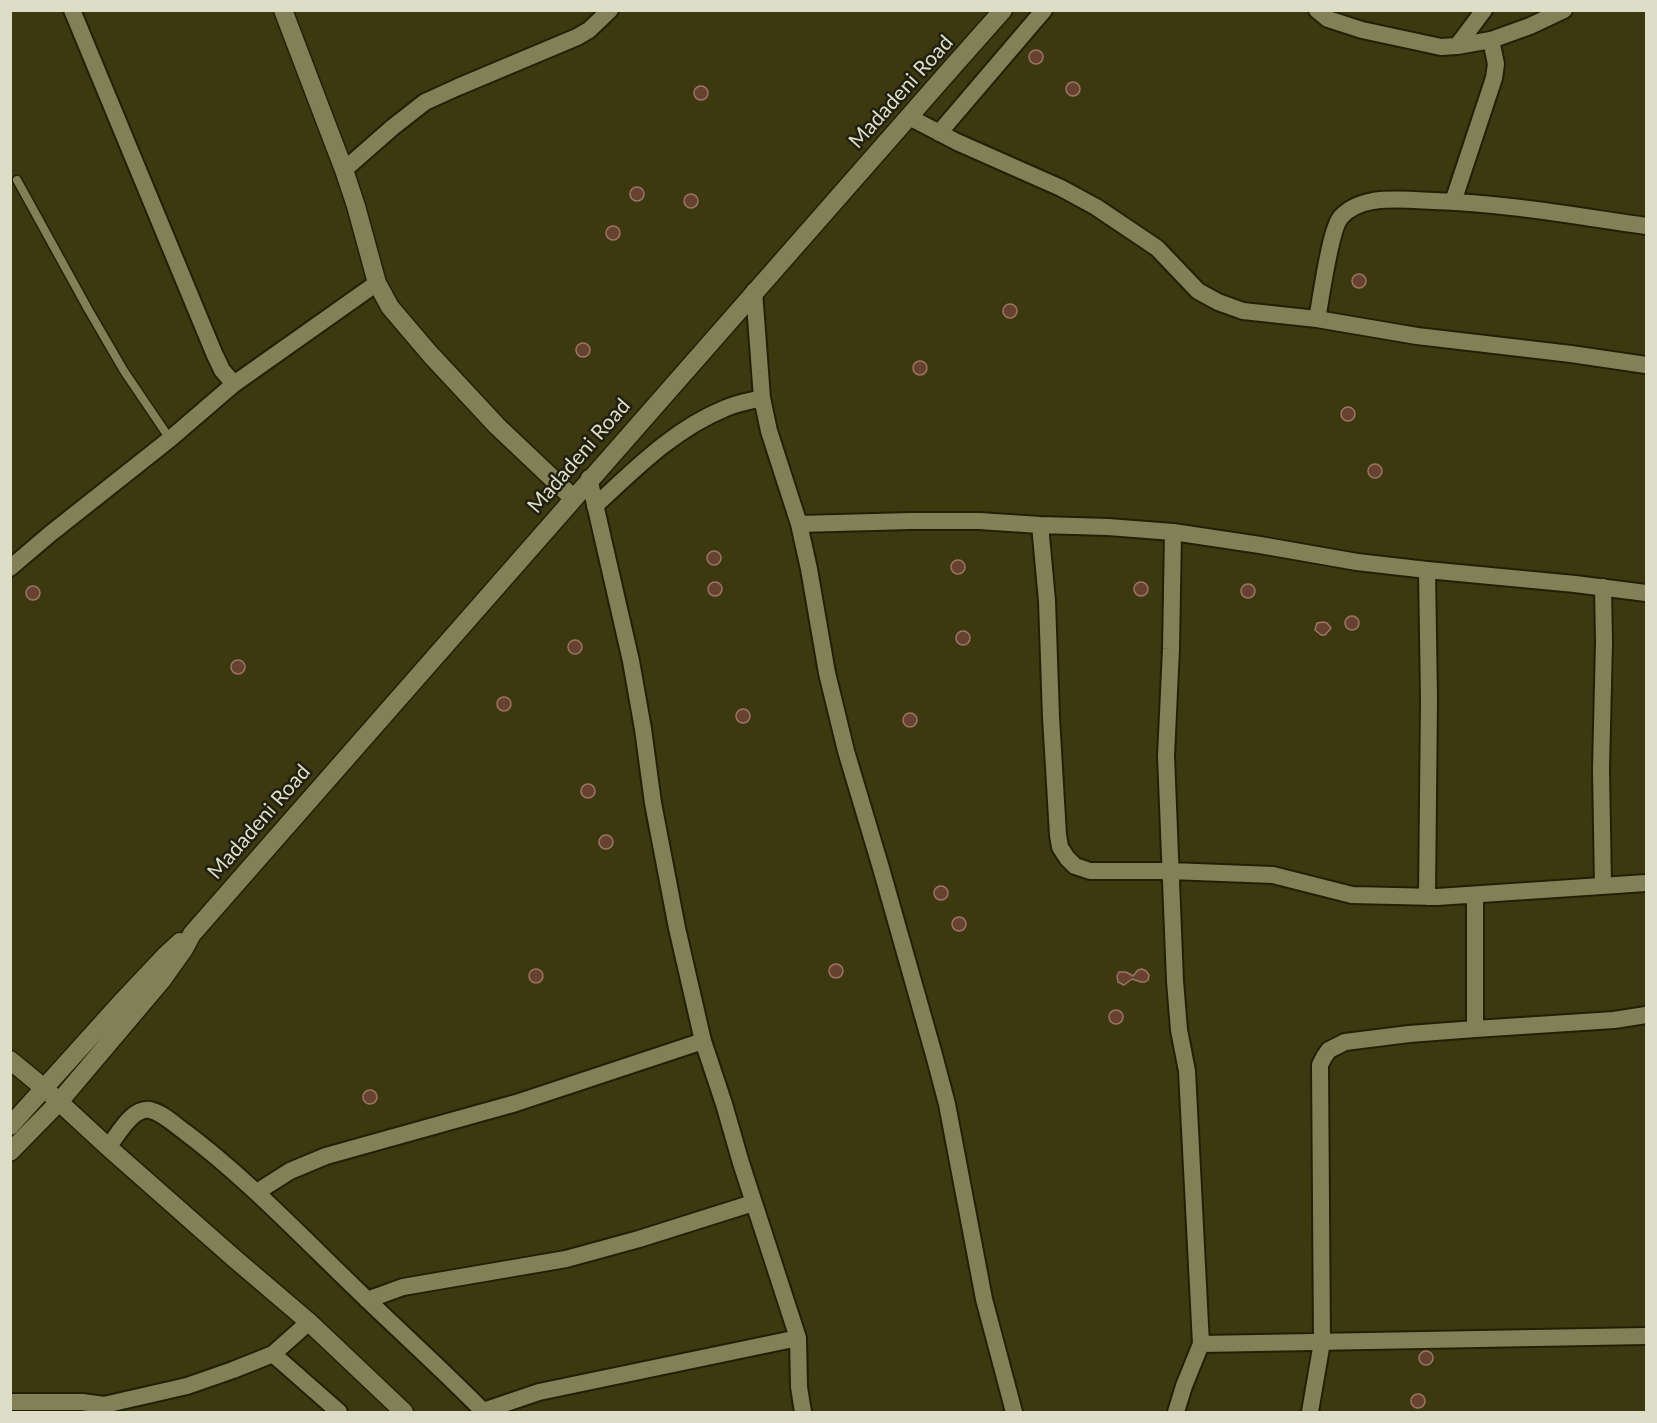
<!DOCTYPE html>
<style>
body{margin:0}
#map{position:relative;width:1657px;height:1423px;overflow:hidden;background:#3c3911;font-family:Lato,sans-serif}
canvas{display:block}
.frame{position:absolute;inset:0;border:12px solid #dedec8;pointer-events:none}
</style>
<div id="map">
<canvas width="1657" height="1423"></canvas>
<div class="frame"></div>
</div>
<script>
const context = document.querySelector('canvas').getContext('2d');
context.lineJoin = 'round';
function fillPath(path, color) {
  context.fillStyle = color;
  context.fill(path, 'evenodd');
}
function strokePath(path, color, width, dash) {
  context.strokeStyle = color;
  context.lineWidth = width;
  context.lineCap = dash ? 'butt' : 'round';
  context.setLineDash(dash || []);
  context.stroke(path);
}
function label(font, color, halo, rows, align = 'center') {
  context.font = font + ' Lato,sans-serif';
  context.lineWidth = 5;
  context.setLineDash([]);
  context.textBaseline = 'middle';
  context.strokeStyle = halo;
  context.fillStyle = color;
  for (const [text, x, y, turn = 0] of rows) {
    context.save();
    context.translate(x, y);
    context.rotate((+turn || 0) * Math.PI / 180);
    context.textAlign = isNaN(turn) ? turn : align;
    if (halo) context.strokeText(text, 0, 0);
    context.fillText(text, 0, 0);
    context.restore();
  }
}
const building = new Path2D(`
 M1029 57a7 7 0 1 1 14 0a7 7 0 1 1-14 0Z
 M1066 89a7 7 0 1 1 14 0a7 7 0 1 1-14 0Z
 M694 93a7 7 0 1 1 14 0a7 7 0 1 1-14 0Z
 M630 194a7 7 0 1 1 14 0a7 7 0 1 1-14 0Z
 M684 201a7 7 0 1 1 14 0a7 7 0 1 1-14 0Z
 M606 233a7 7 0 1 1 14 0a7 7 0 1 1-14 0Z
 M1352 281a7 7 0 1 1 14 0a7 7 0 1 1-14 0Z
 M1003 311a7 7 0 1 1 14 0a7 7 0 1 1-14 0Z
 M576 350a7 7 0 1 1 14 0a7 7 0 1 1-14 0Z
 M913 368a7 7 0 1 1 14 0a7 7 0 1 1-14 0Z
 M1341 414a7 7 0 1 1 14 0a7 7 0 1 1-14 0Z
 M1368 471a7 7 0 1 1 14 0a7 7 0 1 1-14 0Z
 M707 558a7 7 0 1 1 14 0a7 7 0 1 1-14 0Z
 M951 567a7 7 0 1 1 14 0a7 7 0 1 1-14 0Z
 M708 589a7 7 0 1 1 14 0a7 7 0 1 1-14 0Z
 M1134 589a7 7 0 1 1 14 0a7 7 0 1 1-14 0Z
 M1241 591a7 7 0 1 1 14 0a7 7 0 1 1-14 0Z
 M26 593a7 7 0 1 1 14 0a7 7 0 1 1-14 0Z
 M1345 623a7 7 0 1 1 14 0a7 7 0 1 1-14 0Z
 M1323,622L1327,623L1331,628L1325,635H1321L1315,630L1317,623Z
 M956 638a7 7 0 1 1 14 0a7 7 0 1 1-14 0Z
 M568 647a7 7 0 1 1 14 0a7 7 0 1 1-14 0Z
 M231 667a7 7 0 1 1 14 0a7 7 0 1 1-14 0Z
 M497 704a7 7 0 1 1 14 0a7 7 0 1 1-14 0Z
 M736 716a7 7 0 1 1 14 0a7 7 0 1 1-14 0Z
 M903 720a7 7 0 1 1 14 0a7 7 0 1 1-14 0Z
 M581 791a7 7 0 1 1 14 0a7 7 0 1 1-14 0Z
 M599 842a7 7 0 1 1 14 0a7 7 0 1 1-14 0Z
 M934 893a7 7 0 1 1 14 0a7 7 0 1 1-14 0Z
 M952 924a7 7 0 1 1 14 0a7 7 0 1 1-14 0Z
 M829 971a7 7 0 1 1 14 0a7 7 0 1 1-14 0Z
 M1142,969L1146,971L1149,975L1148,980L1145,982H1141L1132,979L1124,985L1118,982L1117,976L1119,972H1126L1133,976L1138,970Z
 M529 976a7 7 0 1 1 14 0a7 7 0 1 1-14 0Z
 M1109 1017a7 7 0 1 1 14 0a7 7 0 1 1-14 0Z
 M363 1097a7 7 0 1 1 14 0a7 7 0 1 1-14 0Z
 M1419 1358a7 7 0 1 1 14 0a7 7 0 1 1-14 0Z
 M1411 1401a7 7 0 1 1 14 0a7 7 0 1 1-14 0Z`);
fillPath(building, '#674231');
strokePath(building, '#9e7563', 1.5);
const service = new Path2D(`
 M17,180L88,309L124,371L170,439`);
const minor = new Path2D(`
 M72,10L214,353L222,370L234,384
 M1317,10L1328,19L1362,30L1441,47L1457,46L1491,40L1530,26L1564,10
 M1457,46L1484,10
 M909,117L957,142L1061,188L1096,207L1157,248L1198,291L1218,302L1243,311L1317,319L1417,336L1571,354L1646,365
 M939,133L1044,10
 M344,170L393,127L425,102L458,87L577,37L589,30L610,10
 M1453,202L1494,78L1496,64L1491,40
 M754,291L762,398L769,431L799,524L809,569L827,673L846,751L881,868L934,1055L947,1104L984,1299L1014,1412
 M1317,319C1321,299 1330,229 1341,217C1349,208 1362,203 1373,201C1393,198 1413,200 1433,201C1504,203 1576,216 1646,226
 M589,478L631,661L643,729L653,803L677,928L703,1041L724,1104L741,1163L798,1338L799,1387L803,1412
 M595,506C635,469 674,429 726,408C737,403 750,401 762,398
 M799,524L911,521H979L1040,525L1108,527L1173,532L1260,545L1357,562L1427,570L1575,584L1646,593
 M1040,525L1047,601L1051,717L1058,835L1060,847L1067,858L1075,866L1090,871H1171L1273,875L1352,895L1437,897L1646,883
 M1173,532L1171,649L1166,756L1175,981L1179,1030L1187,1071L1201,1344L1184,1386L1176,1412
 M10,568L50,534L170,439L234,384L377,283
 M1603,886L1601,769L1604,642L1603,587
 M1427,897L1429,699L1427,570
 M1475,1029L1614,1020L1646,1015
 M108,1147C118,1135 132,1107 150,1110C163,1113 175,1125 185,1132C246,1178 298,1233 353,1286C396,1328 442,1369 484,1412
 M257,1192L290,1171L326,1156L516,1103L703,1041
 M367,1300L403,1287L566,1259L639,1239L753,1203
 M1201,1344L1646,1336
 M273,1354L339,1412
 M10,1402H82L104,1405L187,1386L233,1370L273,1354L309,1322
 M483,1411L539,1392L798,1338
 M1310,1412L1322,1342L1320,1065L1324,1057L1329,1050L1345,1042L1409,1034L1475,1029V895`);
const tertiary = new Path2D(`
 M283,10L344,170L356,206L377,283L390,307L430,354L497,426L572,497
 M10,1060L44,1088L108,1147L235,1259L309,1322L404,1412
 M10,1126L118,1006L166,955L180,942
 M10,1152L59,1102L162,980L184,949L192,934C460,625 731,317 1003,10`);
strokePath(service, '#222003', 11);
strokePath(minor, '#222003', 20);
strokePath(tertiary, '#222003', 21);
strokePath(service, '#828057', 8);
strokePath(minor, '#828057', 16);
strokePath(tertiary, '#828057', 18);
label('21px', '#dedec8', '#21200f', [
 ["Madadeni Road",901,92,-48],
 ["Madadeni Road",579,456,-49],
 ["Madadeni Road",259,822,-49]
]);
</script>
